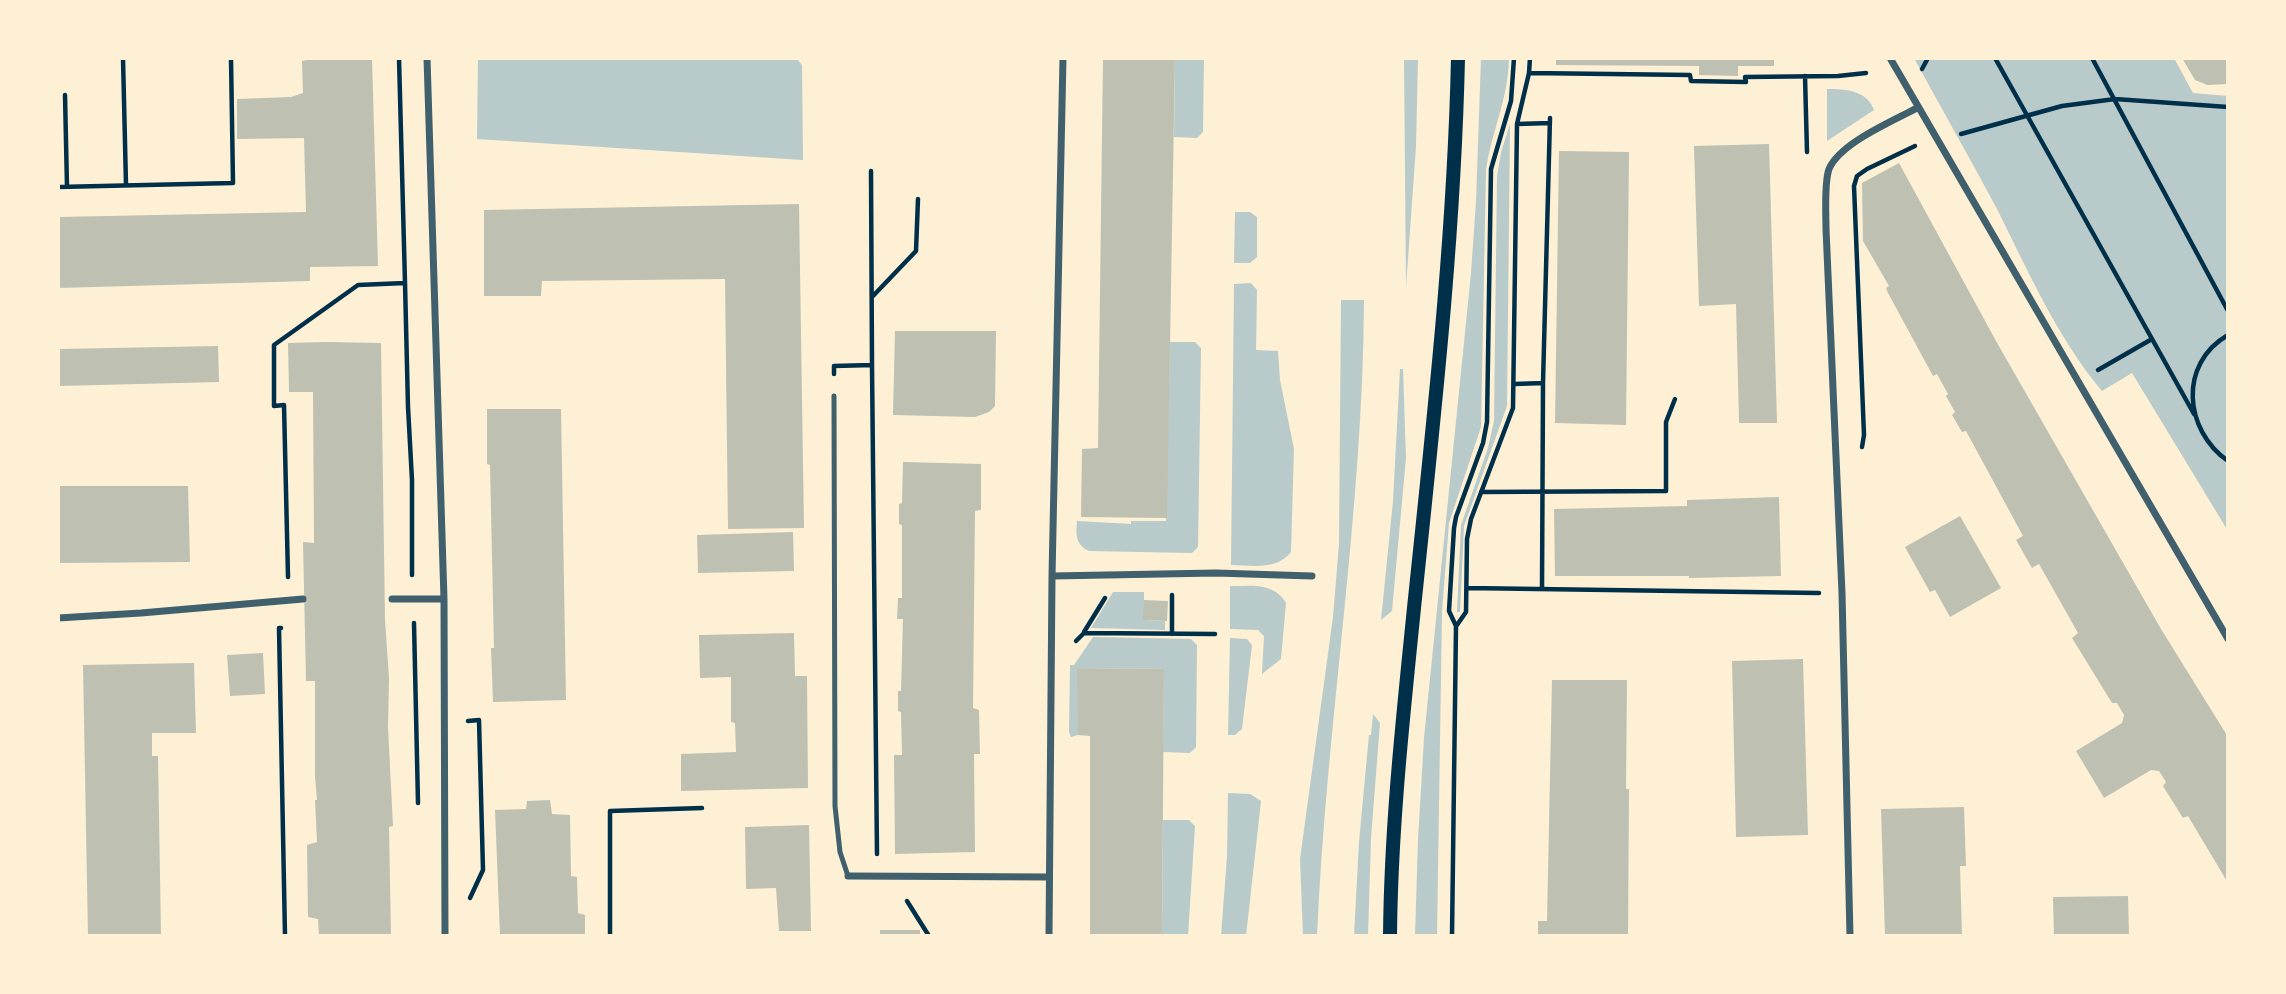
<!DOCTYPE html>
<style>
body{margin:0}
#map{position:relative;width:2286px;height:994px;overflow:hidden;background:#fdf0d5;font-family:"PT Sans Narrow",sans-serif}
canvas{display:block}
.frame{position:absolute;inset:0;border:60px solid #fdf0d5;pointer-events:none}
</style>
<div id="map">
<canvas width="2286" height="994"></canvas>
<div class="frame"></div>
</div>
<script>
const context = document.querySelector('canvas').getContext('2d');
context.lineJoin = 'round';
function fillPath(path, color) {
  context.fillStyle = color;
  context.fill(path, 'evenodd');
}
function strokePath(path, color, width, dash) {
  context.strokeStyle = color;
  context.lineWidth = width;
  context.lineCap = dash ? 'butt' : 'round';
  context.setLineDash(dash || []);
  context.stroke(path);
}
fillPath(new Path2D(`
 M478,58H796L802,65L803,160L477,139Z
 M1175,58H1204L1203,132L1197,138L1174,137Z
 M1404,58H1418L1416,146L1406,287Z
 M1481,58H1509C1508,101 1492,129 1486,170L1481,427L1449,523L1442,611L1437,936H1415L1418,840L1424,738L1471,273L1476,201Z
 M1914,58H2174L2193,93L2228,96V531L2132,373L2102,391C2058,339 2027,269 1997,209C1970,158 1941,108 1914,58Z
 M1827,89C1845,89 1867,90 1874,110L1827,141Z
 M1510,124L1507,406L1464,526L1460,612H1457L1461,525L1488,448L1494,421L1497,177L1501,152Z
 M1235,212H1250L1257,217V257L1250,263H1234Z
 M1251,283L1257,290L1256,350L1278,351L1280,380L1294,449L1291,552C1276,571 1252,565 1231,565L1234,284Z
 M1341,300H1364C1363,513 1326,723 1317,936H1303L1300,859L1333,617L1339,544Z
 M1170,342H1195L1201,348L1198,547L1192,553L1089,551C1075,544 1076,535 1077,521L1131,524V521H1166Z
 M1400,369H1403L1406,458L1392,611L1381,620L1393,501Z
 M1230,586C1251,586 1274,582 1286,603L1281,659L1262,674L1264,636L1258,630L1230,629Z
 M1113,592H1144V620L1165,621V630L1091,628Z
 M1093,637L1191,639L1197,645L1196,747L1190,753L1163,752L1164,669L1078,668V735L1071,737L1069,732L1070,665H1074Z
 M1230,638L1247,639L1252,645L1242,729L1235,735H1228Z
 M1373,714L1380,723L1371,838L1368,936H1354L1359,842L1369,735H1371Z
 M1228,793L1250,794L1261,801L1246,936H1221L1227,856Z
 M1163,820H1189L1195,826L1188,936H1162Z`), '#b9caca');
fillPath(new Path2D(`
 M307,58H372L378,266L310,267V281L58,288V217L306,212L304,138L237,139V99L291,97L303,93L302,61L307,60Z
 M1103,58H1175L1167,518L1081,517L1082,449L1098,448Z
 M1556,58H1774V66H1738V76L1699,75V66L1556,65Z
 M2182,58H2228V84L2207,85L2195,80Z
 M1769,144L1777,423H1739L1736,304L1699,306L1694,146Z
 M1559,151L1629,152L1626,425L1555,423Z
 M1899,163L1996,341L2161,629L2228,737V883L2188,816L2183,818L2163,786L2166,782L2159,771L2151,770L2104,798L2076,751L2122,723L2124,715L2117,703H2112L2072,638L2078,633L2039,564L2032,568L2016,540L2023,536L1966,431L1962,432L1952,415L1955,412L1946,396L1948,394L1937,374L1933,376L1888,293L1886,288L1889,286L1863,241L1862,183Z
 M799,204L804,528L728,529L725,279L542,281L541,296H484V210Z
 M895,331H996L995,406L989,412L975,417L893,415Z
 M324,342L381,343L385,620L389,678L388,727L393,826L389,827L391,936H319L318,919L308,917L307,845L317,842L315,800H317L315,776V681H306L303,542L314,543L313,392H289L288,343Z
 M218,346L219,382L58,386V349Z
 M487,409H561L566,700L493,702L491,648H494L490,465L487,464Z
 M903,462L981,464V510L975,511L973,708L979,710L980,754H974L975,852L895,854L894,755H902L901,712L898,711V691H901L903,619H897L898,598H902V525L899,524V504L902,503Z
 M58,486H188L190,562L58,563Z
 M1779,497L1781,576L1689,578V576H1555L1554,509L1687,506V500Z
 M1960,516L2001,588L1950,617L1935,590L1930,592L1905,547Z
 M793,532L794,571L698,573L697,535Z
 M1144,600L1168,601L1167,621L1143,620Z
 M794,633L795,676H807L808,788L681,791V754L736,752L735,723L731,722V677L700,678L699,635Z
 M263,653L265,694L230,696L227,655Z
 M1803,659L1808,835L1736,837L1732,661Z
 M194,663L196,733H152V756H158L161,936H88L83,665Z
 M1077,668L1164,669L1162,936H1090V736L1078,735Z
 M1552,680H1627L1626,789H1629L1628,936H1538V921H1547Z
 M550,800L552,814L570,815L571,876L577,877L578,913L585,915V936H500L495,810L526,809L527,801Z
 M1964,807L1966,866H1960L1962,936H1885L1881,809Z
 M809,825L811,931H779L776,888L746,889L745,827Z
 M2128,896L2129,936H2054L2053,897Z
 M880,930H920V936H880Z`), '#bec0b2');
strokePath(new Path2D(`
 M123,58L126,185
 M1995,58L2194,414
 M2092,58L2228,311
 M1922,69L1928,58
 M1529,73L1690,75L1691,81L1746,82L1745,77L1838,76L1866,73
 M1805,76L1807,152
 M65,95L67,187
 M1517,124L1550,123
 M1961,134L2062,106L2115,99L2228,107
 M58,187L233,183L231,58
 M405,283L408,407L412,480V575
 M872,297L916,251L918,199
 M2228,335C2178,364 2184,430 2228,461
 M872,365L877,854
 M2098,370L2152,339
 M834,374V366L872,365L871,171
 M1515,384L1543,383
 M1862,447L1864,435L1854,186L1857,176L1867,169L1915,146
 M1481,492L1666,491V422L1675,399
 M288,577L284,405L274,406V345L358,285L405,283L399,58
 M1467,588L1819,593
 M1542,589L1543,383L1550,118
 M414,623L418,803
 M1457,625L1466,612L1467,539L1471,519L1513,408L1517,124L1529,73L1530,58
 M281,628H279L285,936
 M1084,632L1105,598
 M1172,634V595
 M1076,641L1084,633L1215,634
 M468,721L479,720L483,870L470,898
 M907,901L929,936
 M610,936V811L702,808
 M1452,936L1456,626L1449,611L1454,528L1456,517L1483,443L1487,422L1491,169L1511,101L1514,58`), '#003049', 4.5);
strokePath(new Path2D(`
 M834,396L835,806L840,852L848,876`), '#3f606c', 5);
strokePath(new Path2D(`
 M427,58L444,599L445,936
 M1890,58L2228,639
 M1052,576L1216,573L1312,576
 M392,599H444
 M58,618L141,613L303,599
 M848,876L1049,877
 M1049,936L1052,576L1063,58
 M1850,936L1842,593L1826,229C1826,213 1824,183 1829,169C1840,143 1893,121 1917,108`), '#3f606c', 7);
strokePath(new Path2D(`
 M1390,936C1391,826 1403,717 1414,608C1433,425 1454,242 1458,58`), '#003049', 14);
</script>
